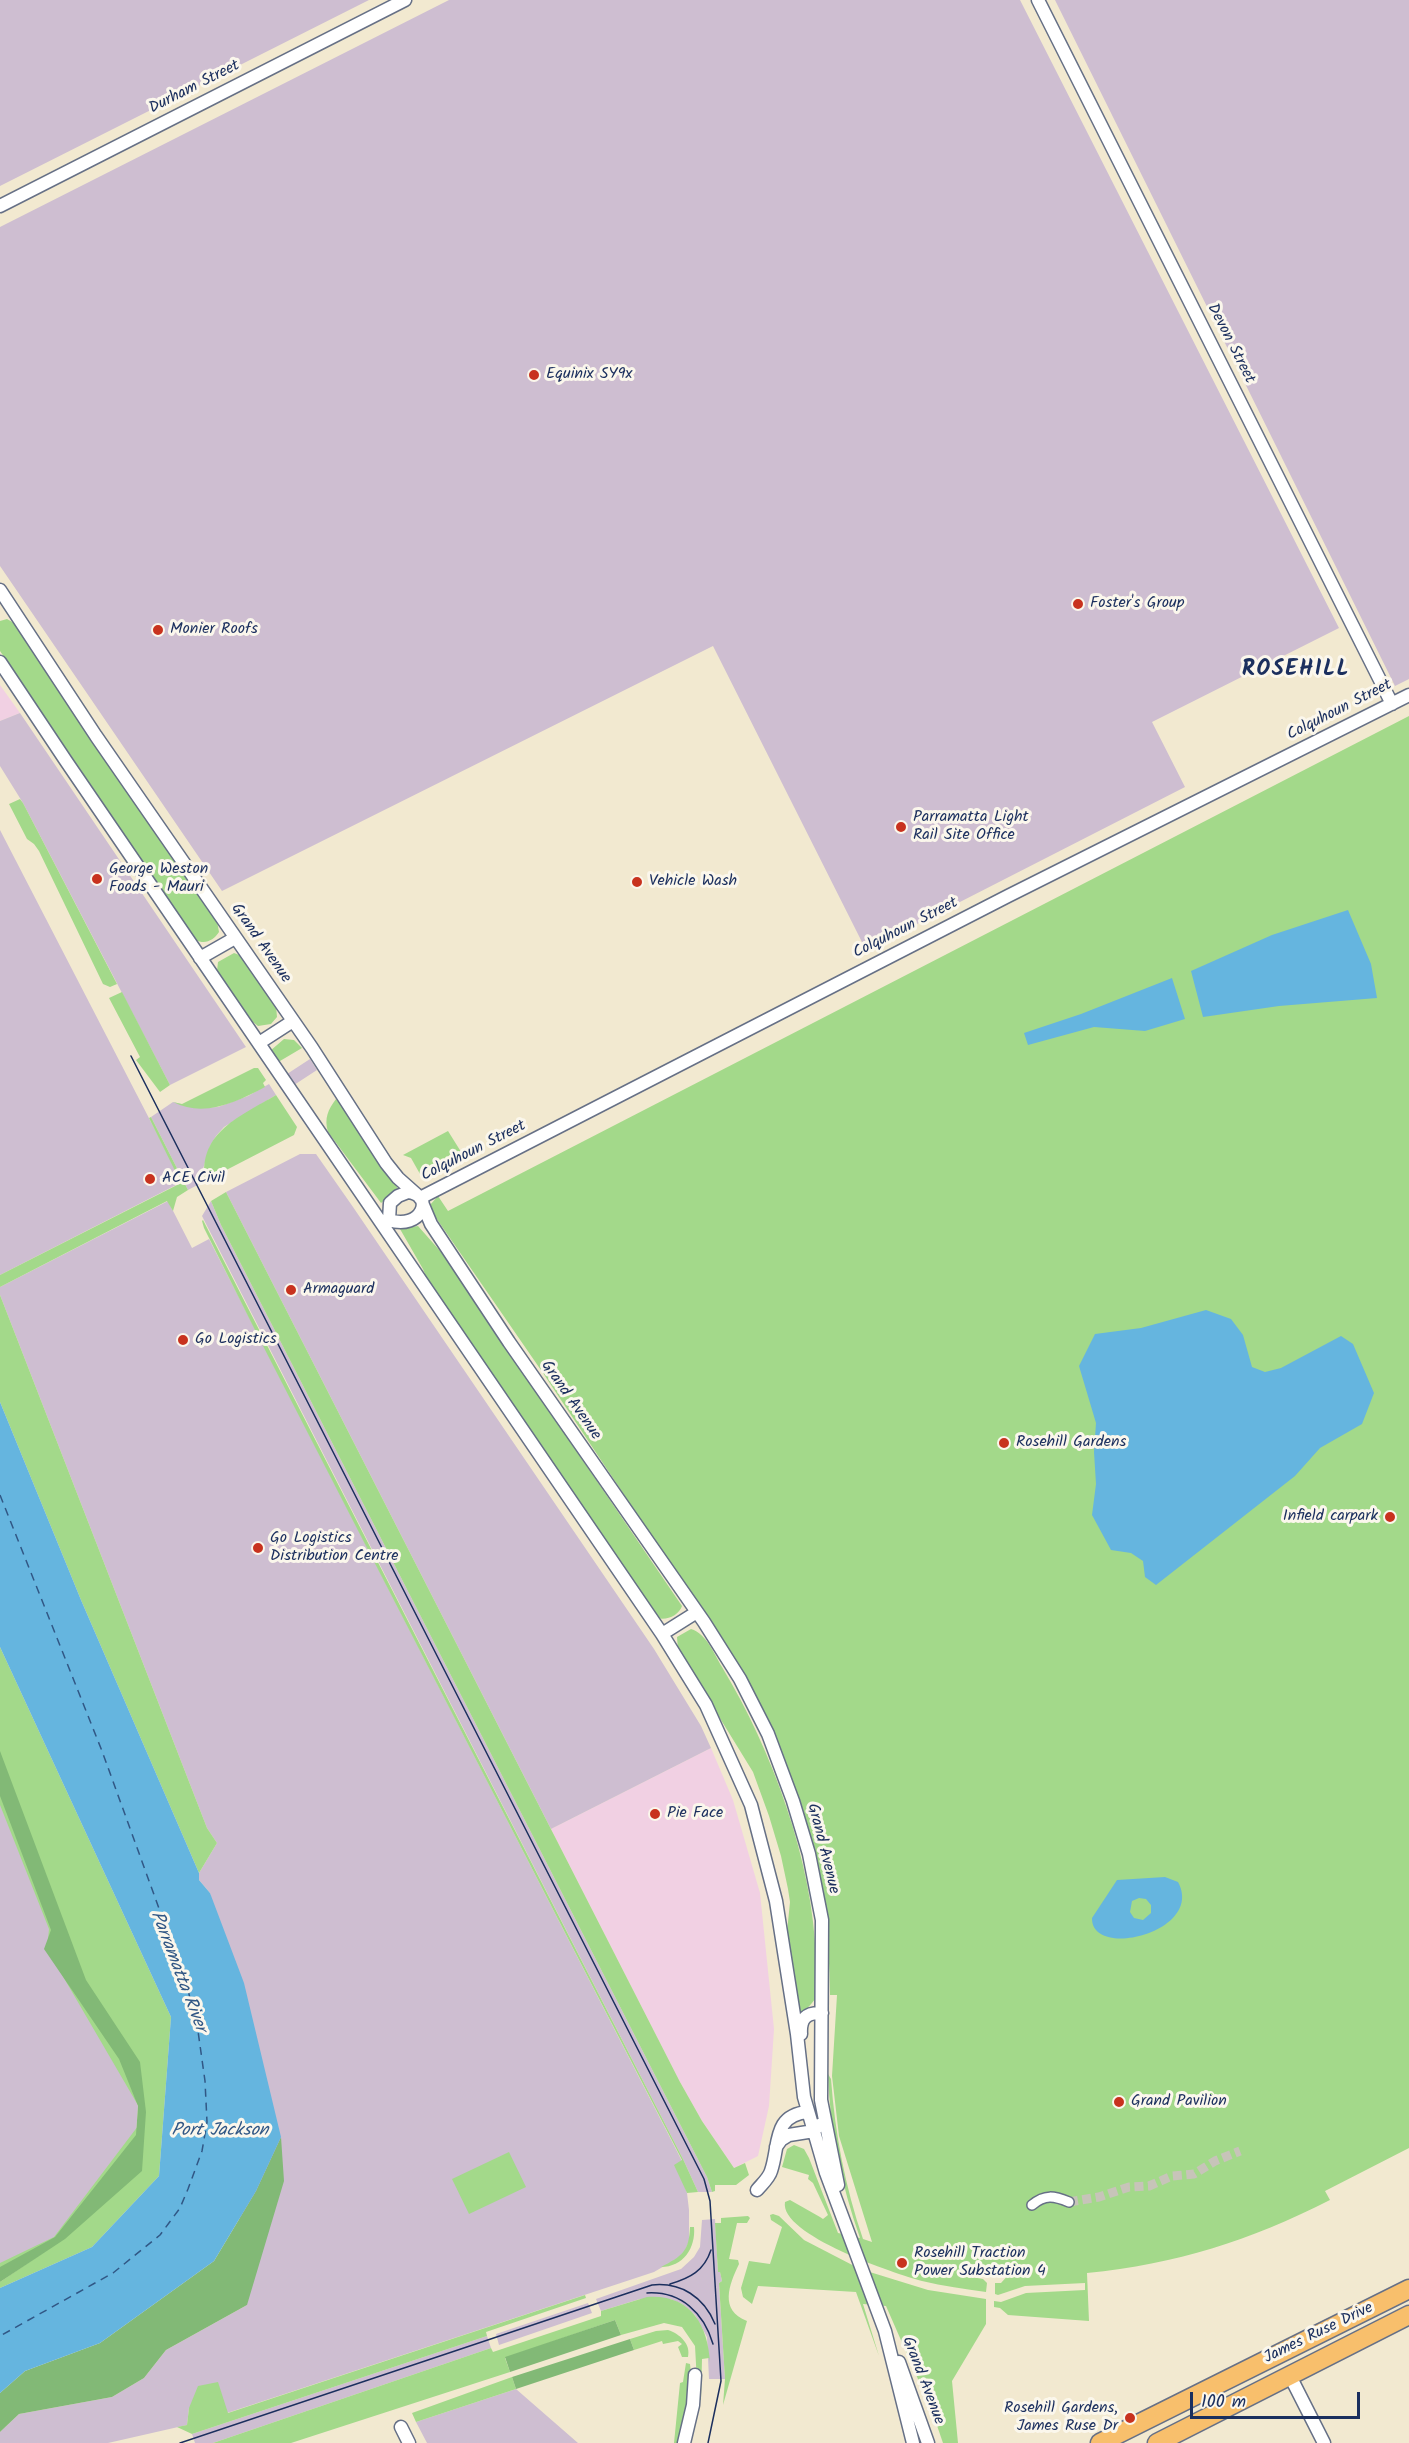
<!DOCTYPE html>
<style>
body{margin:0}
#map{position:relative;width:1409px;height:2443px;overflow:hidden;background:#f2e9d0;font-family:Kalam,sans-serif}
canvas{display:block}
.scale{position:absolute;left:1190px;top:2392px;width:170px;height:27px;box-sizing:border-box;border:3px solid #1b2f5e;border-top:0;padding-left:8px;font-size:18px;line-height:21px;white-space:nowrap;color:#1b2f5e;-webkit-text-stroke:4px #fbf7ec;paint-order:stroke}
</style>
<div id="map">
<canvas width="1409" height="2443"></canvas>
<div class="scale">100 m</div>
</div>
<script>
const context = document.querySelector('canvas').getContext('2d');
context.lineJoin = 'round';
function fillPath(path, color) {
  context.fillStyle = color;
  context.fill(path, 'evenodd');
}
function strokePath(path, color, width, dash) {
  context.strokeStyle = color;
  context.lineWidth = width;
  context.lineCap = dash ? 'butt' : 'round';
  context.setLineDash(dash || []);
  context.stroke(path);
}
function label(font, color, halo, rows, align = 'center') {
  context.font = font + ' Kalam,sans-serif';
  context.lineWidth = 6;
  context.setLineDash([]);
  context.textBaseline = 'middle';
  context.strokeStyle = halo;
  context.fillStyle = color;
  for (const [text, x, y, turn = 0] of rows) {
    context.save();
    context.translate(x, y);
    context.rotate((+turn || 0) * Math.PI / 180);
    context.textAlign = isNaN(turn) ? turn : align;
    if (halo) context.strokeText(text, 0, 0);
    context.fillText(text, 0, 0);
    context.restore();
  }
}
fillPath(new Path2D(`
 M0,685L20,713L0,721Z
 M711,1748L733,1800L760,1893L774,2029L769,2106L758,2156L734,2168L702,2121L680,2082L551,1829Z`), '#f1d0e3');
fillPath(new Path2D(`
 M0,0H369L0,186Z
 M449,0H1020L1339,628L1152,722L1185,787L866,950L713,646L222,891L0,566V227Z
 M1055,0H1409V679L1395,686Z
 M20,713L246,1047L170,1085L23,803L0,766V721Z
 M0,830L182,1182L0,1275Z
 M310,1059L317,1070L294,1085L287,1074Z
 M269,1084L276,1095L224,1127L216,1136L210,1146L203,1169L205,1181L188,1190L151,1117L173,1102L196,1108L218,1107L248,1096Z
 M300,1154H316L353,1207L654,1649L701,1726L711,1748L551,1829L226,1192Z
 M168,1201L192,1248L209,1239L682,2161L683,2181L687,2193L689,2210V2241L685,2251L678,2258L654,2272L227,2413L189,2408L187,2425L108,2443H0V2432L19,2414L112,2397L144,2378L166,2350L247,2305L210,1893L199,1880V1873L217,1843L207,1828L0,1295V1287Z
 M211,1201L221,1225L707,2177L712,2192H698L683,2159L202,1216Z
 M0,1796L119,2059L138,2106L136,2135L55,2237L0,2267Z
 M715,2219L718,2272H720L722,2281L719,2283L725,2379H709L707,2337L695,2315L682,2304L670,2299H640L601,2311L596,2299L681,2269L694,2257L700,2247L702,2220Z
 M588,2303L592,2313L499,2345L496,2334Z
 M487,2336L491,2348L213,2443H195L192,2434Z
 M516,2389L578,2443H427L416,2422Z`), '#cebed1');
fillPath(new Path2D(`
 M7,619L14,623L217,921L219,932C214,940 205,945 196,940L0,651V621Z
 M1409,716V2148L1325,2191L1330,2200C1249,2241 1177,2264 1087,2273L1089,2321L1008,2315L1000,2308L994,2307V2301L1001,2302L1026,2293L1085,2290V2283L1025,2286L998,2295L995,2294V2283H1001L1010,2273L960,2275L983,2279L987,2283L986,2292C965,2289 943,2286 922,2281C896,2274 779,2235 785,2202L790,2200L820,2217L823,2219L828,2215L813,2183L808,2179L809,2175L782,2167L787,2149L794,2145L804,2149L809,2158L838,2233L860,2238C841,2184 830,2131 828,2074L831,2079C835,2134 845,2186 863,2239L872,2242L839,2136L832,2076L837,1995H830C830,1878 797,1775 742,1672L545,1376L432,1212L430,1205L438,1196L448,1211Z
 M20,799L23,803L117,984L110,987L103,984L39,851L34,844L27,839L9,804Z
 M234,953L242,956L276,1006L277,1017L271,1024L258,1026L253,1022L217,971L218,962Z
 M122,992L170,1085L160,1092L136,1060L140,1057L109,998Z
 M284,1039L294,1040L302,1048L280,1061L276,1060L270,1051Z
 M254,1068H258L266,1080L263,1083L265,1087C237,1102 204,1118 173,1102L182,1104Z
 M276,1095L297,1127L294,1135L205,1181C198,1132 241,1116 276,1095Z
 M336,1099L358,1124L398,1189L381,1203L328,1132C324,1118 328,1110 336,1099Z
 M151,1117L188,1190L177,1197L173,1211L167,1201L0,1287V1275L181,1183L149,1118Z
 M448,1131L463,1155L420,1174L411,1158L403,1155Z
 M226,1192L680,2082L702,2121L734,2168L745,2163L749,2175L736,2185H715V2191L712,2192L707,2177L221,1225L211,1201Z
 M203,1220L683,2159L698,2192L687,2193L674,2165L682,2160L262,1344L204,1228L202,1221Z
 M418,1226L441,1252L682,1606C679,1615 667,1621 657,1618L428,1282L423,1269L400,1229Z
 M0,1295L207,1828L217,1843L199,1873L81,1600L0,1402Z
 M691,1629C707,1634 714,1654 722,1667C772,1750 813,1861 816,1959C817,1970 820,1984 817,1995C814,2003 805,2010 799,2016L787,1932L790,1902L788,1889L781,1856L769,1816L753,1772L678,1650L677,1637Z
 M0,1647L171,2017L159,2176L92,2247L0,2288V2282L66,2237L0,2280V2263L54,2237L138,2126L139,2107L47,1949L49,1929L0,1805Z
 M509,2152L526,2187L469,2214L452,2179Z
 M773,2214L779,2216L804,2240L860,2269L928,2290L986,2299V2324L952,2381L958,2443H943L932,2411L886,2306L863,2304L879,2356L856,2292L758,2286L752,2304L743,2297L741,2288L749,2261L770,2264L782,2227L771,2220L770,2215Z
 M748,2216L750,2218L747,2223H737L729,2259L738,2260L739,2264C729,2285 719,2310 747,2321L723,2405L725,2379L719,2283L722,2281L720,2272H718L715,2223H721V2218Z
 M690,2227H694C696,2248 683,2267 661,2267C682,2256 689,2252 690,2227Z
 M585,2295L586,2298L486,2332L487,2336L192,2434L177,2427L187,2425L189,2408L198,2386L218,2382L228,2413Z
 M647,2297C690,2294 708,2324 710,2363L709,2358L702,2359L701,2400H698L695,2346L682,2327L664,2323L621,2335L615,2320L505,2358L510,2372L291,2443H213L491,2348L493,2352L601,2316V2311Z
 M668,2330C680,2334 691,2344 688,2357H682L678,2347L682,2344L678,2341L663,2344L662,2341L634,2350L630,2339L656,2331Z
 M686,2363L690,2364L692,2382L681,2443H674L680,2383L683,2382Z
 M512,2377L516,2389L416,2422L412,2413Z`), '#a3d98a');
fillPath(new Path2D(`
 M0,1751L86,1980L140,2062L146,2112L142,2171L65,2239L0,2282V2267L55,2237L136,2135L138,2106L119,2059L44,1949L51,1930L0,1796Z
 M281,2137L284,2181L247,2305L166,2350L144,2378L112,2397L19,2414L0,2432V2393L25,2371L100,2343L214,2261L256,2191Z
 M615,2320L621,2335L510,2372L505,2357Z
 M630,2339L634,2350L516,2389L512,2377Z`), '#82b976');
fillPath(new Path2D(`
 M1348,910L1371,964L1377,998L1279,1006L1203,1017L1191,971L1272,935Z
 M1172,978L1185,1019L1145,1031L1094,1027L1028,1045L1024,1033L1081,1014Z
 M1206,1310L1231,1319L1243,1335L1252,1367L1265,1372L1281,1368L1341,1336L1353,1344L1374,1393L1362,1424L1320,1448L1295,1476L1156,1585L1145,1577L1143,1561L1131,1553L1111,1550L1092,1515L1096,1484L1094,1452L1096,1423L1079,1366L1095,1334L1141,1328Z
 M0,1402L81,1600L199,1873V1880L210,1893L244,1983L281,2137L256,2191L214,2261L100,2343L25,2371L0,2393V2288L92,2247L159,2176L171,2017L0,1647Z
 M1165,1877L1178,1882C1205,1932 1091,1960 1092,1918L1117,1880ZM1139,1898L1146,1899L1151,1905V1913L1143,1920L1134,1918L1130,1912L1132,1901Z`), '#65b5df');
strokePath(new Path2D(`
 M0,1495L102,1751L186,1983L197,2024L205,2081L207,2122L202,2151L188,2189L180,2208L160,2235L113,2273L0,2336`), '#315785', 1.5, [8, 6]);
strokePath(new Path2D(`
 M1069,2202L1099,2197L1129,2187L1149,2186L1172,2176L1194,2174L1215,2161L1240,2151`), '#c7c4b9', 9, [9, 4.5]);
const pedestrian = new Path2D(`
 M1032,2205C1045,2194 1054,2196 1069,2202`);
const minor = new Path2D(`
 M1038,0L1392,704
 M0,206L405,0
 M0,590L96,736L312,1048L386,1163L398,1178L416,1194
 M0,662L66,761L662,1634L706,1705L751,1805L776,1901L797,2034L804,2097L826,2173L885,2331L913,2443
 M200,958L235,938
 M259,1043L293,1021
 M408,1192C436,1195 421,1231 389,1220L390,1203L398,1196Z
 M420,1198L1008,896L1409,695
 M423,1205L431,1224L509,1342L704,1622L740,1679L768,1734L793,1801L809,1854L822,1920L821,2100L838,2185
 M662,1634L697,1612
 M801,2034C800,2019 806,2012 822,2013
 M776,2147L781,2140L789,2135L814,2131L819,2125
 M757,2190C762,2184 769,2178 771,2171C780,2145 772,2115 808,2112
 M899,2362L928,2443
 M1290,2376L1324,2443
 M401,2427L409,2443
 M684,2443L693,2405L695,2375`);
const primary = new Path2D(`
 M1100,2443L1409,2289
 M1157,2443L1409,2315`);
strokePath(pedestrian, '#667086', 12);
strokePath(minor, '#667086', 15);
strokePath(primary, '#667086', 21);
strokePath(pedestrian, '#fff', 9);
strokePath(minor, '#fff', 12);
strokePath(primary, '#f8bf6c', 18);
strokePath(new Path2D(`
 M131,1056L704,2179L710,2201L721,2381L708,2443
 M670,2284C690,2278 704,2271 711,2250
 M647,2293C681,2291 704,2313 713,2344
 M180,2443L652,2285C681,2282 704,2297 715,2324`), '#1b2f5e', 1.5);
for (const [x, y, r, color] of [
 [534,375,6,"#c8321e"],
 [1078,604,6,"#c8321e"],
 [158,630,6,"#c8321e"],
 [901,827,6,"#c8321e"],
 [97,879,6,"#c8321e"],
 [637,882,6,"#c8321e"],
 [150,1179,6,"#c8321e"],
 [291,1290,6,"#c8321e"],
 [183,1340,6,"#c8321e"],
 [1004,1443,6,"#c8321e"],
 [1390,1517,6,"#c8321e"],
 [258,1548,6,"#c8321e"],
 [655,1814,6,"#c8321e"],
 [1119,2102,6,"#c8321e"],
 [902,2263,6,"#c8321e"],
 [1130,2418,6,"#c8321e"]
]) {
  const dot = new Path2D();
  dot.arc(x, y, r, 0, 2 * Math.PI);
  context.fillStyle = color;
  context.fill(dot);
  strokePath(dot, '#fbf7ec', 2);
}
label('16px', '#1b2f5e', '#fbf7ec', [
 ["Durham Street",195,88,-27],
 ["Devon Street",1230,344,63],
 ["Colquhoun Street",1340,711,-27],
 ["Colquhoun Street",906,929,-27],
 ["Grand Avenue",260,944,55],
 ["Colquhoun Street",474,1152,-27],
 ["Grand Avenue",570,1401,55],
 ["Grand Avenue",822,1849,76],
 ["James Ruse Drive",1319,2334,-26],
 ["Grand Avenue",922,2381,69]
]);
label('16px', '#1b2f5e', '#fbf7ec', [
 ["Equinix SY9x",546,375],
 ["Foster's Group",1090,604],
 ["Monier Roofs",170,630],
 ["Parramatta Light",913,818],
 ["Rail Site Office",913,836],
 ["George Weston",109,870],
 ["Foods - Mauri",109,888],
 ["Vehicle Wash",649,882],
 ["ACE Civil",162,1179],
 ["Armaguard",303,1290],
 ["Go Logistics",195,1340],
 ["Rosehill Gardens",1016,1443],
 ["Infield carpark",1378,1517,"right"],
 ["Go Logistics",270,1539],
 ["Distribution Centre",270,1557],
 ["Pie Face",667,1814],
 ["Grand Pavilion",1131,2102],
 ["Rosehill Traction",914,2254],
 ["Power Substation 4",914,2272],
 ["Rosehill Gardens,",1118,2409,"right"],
 ["James Ruse Dr",1118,2427,"right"]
], 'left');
label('italic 18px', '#315785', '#fbf7ec', [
 ["Parramatta River",177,1972,69],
 ["Port Jackson",220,2132]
]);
context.letterSpacing = '1.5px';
label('bold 22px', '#1b2f5e', '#fbf7ec', [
 ["ROSEHILL",1296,671]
]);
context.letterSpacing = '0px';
</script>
